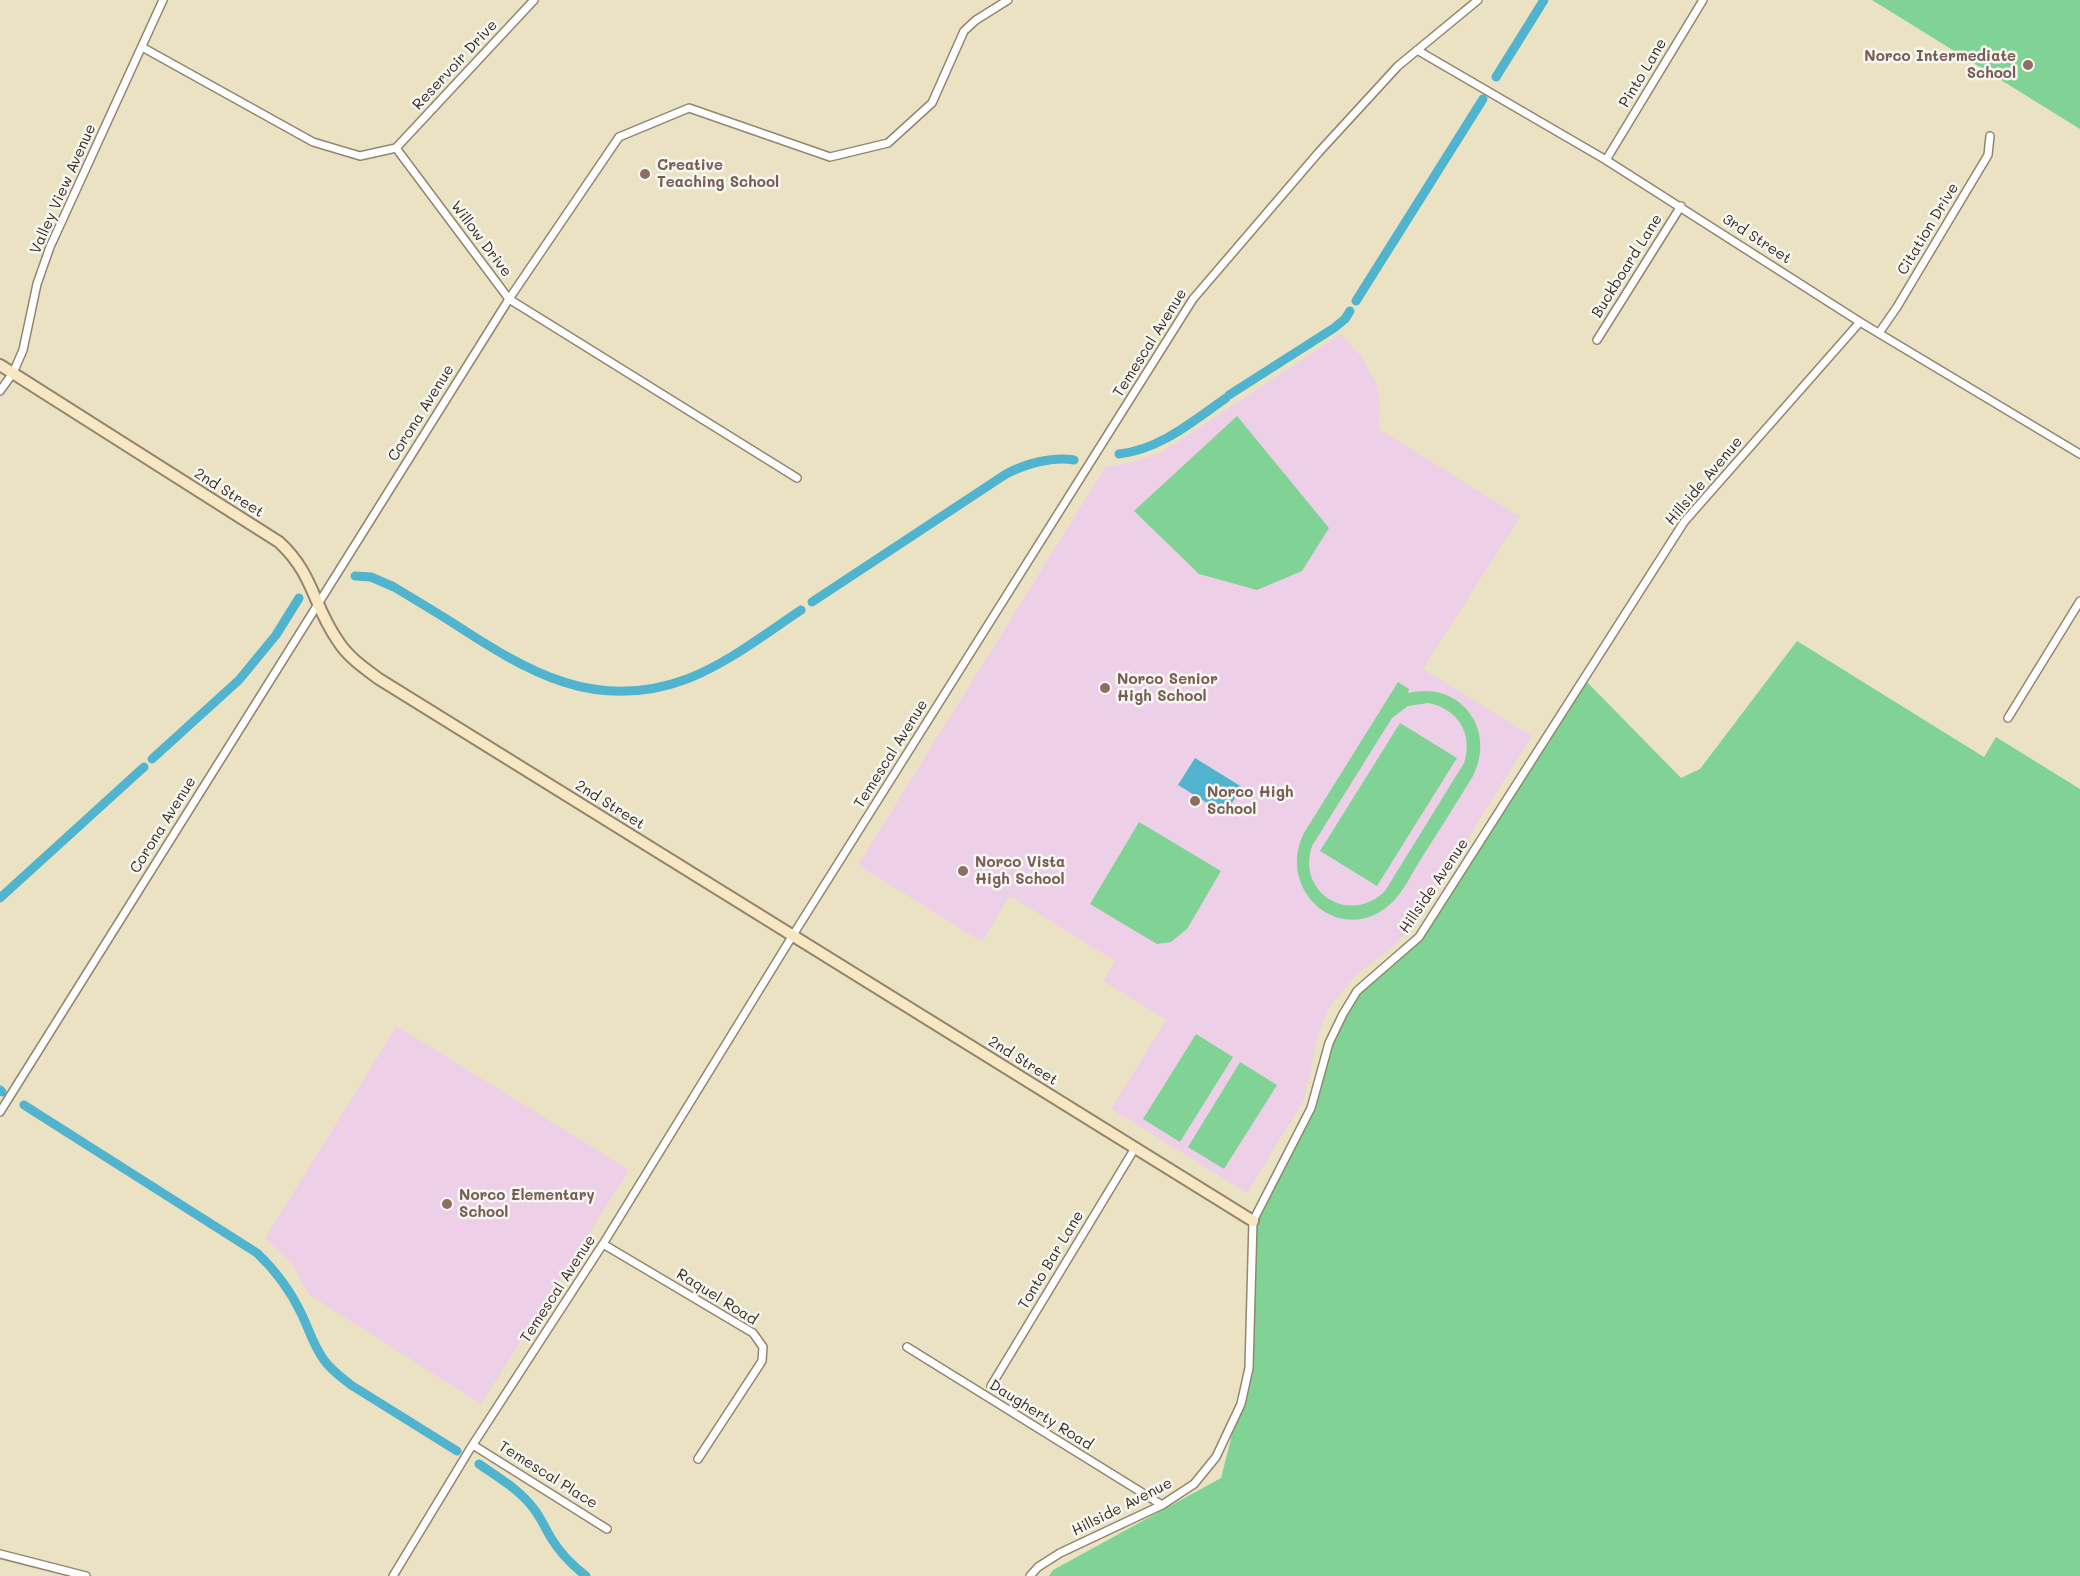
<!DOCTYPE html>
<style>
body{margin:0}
canvas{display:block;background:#eae2c2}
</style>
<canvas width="2080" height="1576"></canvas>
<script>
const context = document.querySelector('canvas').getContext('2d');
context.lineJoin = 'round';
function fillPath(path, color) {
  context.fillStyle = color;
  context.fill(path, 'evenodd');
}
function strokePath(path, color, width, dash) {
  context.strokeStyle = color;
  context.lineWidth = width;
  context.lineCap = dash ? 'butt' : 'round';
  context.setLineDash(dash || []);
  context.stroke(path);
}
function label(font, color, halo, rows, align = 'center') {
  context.font = font + ' Mali,sans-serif';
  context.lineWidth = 5;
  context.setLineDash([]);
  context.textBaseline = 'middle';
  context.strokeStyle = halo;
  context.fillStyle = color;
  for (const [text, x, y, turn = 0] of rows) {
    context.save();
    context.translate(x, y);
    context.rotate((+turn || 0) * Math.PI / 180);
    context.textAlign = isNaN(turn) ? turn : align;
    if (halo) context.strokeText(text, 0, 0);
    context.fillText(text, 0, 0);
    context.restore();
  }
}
fillPath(new Path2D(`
 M1341,334L1361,356L1376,383L1380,400L1379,429L1520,517L1423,669L1532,736L1410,930L1391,948L1357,974L1329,1008L1318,1035L1304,1100L1247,1193L1111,1109L1166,1020L1103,981L1115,961L1010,896L982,942L858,865L1106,466L1130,463L1162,452Z
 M397,1026L629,1170L481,1404L308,1294L292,1264L265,1238Z`), '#edd0e8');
fillPath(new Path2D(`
 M1872,0H2080V129Z
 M1237,416L1329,528L1302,571L1257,590L1199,574L1134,511Z
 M1797,641L1984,757L1996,737L2080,789V1576H1049L1053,1570L1221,1478L1249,1368L1253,1221L1311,1108L1329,1043L1357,991L1419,937L1584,679L1681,778L1700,769Z
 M1398,682L1409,689L1408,693C1460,680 1497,729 1473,776C1455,805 1437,834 1419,862C1410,877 1401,896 1387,907C1337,946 1276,888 1304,833ZM1428,703C1457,708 1474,734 1464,763L1385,891C1350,926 1296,893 1312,846L1392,718L1408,706Z
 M1400,723L1457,758L1377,886L1320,851Z
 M1139,822L1221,871L1187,929L1171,942L1157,944L1090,904Z
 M1196,1034L1233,1057L1180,1142L1143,1119Z
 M1240,1062L1277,1085L1224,1169L1188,1147Z`), '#80d395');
fillPath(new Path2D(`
 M1195,758L1242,787L1225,814L1178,785Z`), '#50b4cf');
strokePath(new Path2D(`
 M1496,77L1544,0
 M1356,301L1483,99
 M1229,395L1334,328L1345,319L1350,311
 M1119,454C1161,449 1193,421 1226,398
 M355,576L371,577L394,587C414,599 434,611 453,623C528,672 596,713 687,679C728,663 765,634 801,610
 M812,602L1006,474C1025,464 1052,456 1074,460
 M152,759L239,680L276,635L299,598
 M0,898L144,767
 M0,1090L2,1092
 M24,1105L257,1253C276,1271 290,1290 301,1313C309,1329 313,1345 324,1360C331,1370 341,1377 351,1385L457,1451
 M479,1464C499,1478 519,1489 534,1509C541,1518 545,1528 551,1538C560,1553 572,1565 586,1576`), '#50b4cf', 9);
const street = new Path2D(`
 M142,47L313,142L360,156L396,148
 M1417,50L1606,160L1860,322L2080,454
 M396,148L509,299L797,478
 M396,148L534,0
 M1606,160L1703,0
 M1879,333L1897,307L1988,155L1990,136
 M1597,340L1681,206
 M0,391L13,373L23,350L37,284L50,247L163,0
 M2008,718L2080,601
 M0,1112L509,299L619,137L689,108L830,157L888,143L932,103L964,31L976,20L1008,0
 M603,1244L753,1333L763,1347L762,1361L698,1459
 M907,1347L1162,1505
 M991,1386L1135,1148
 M473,1445L607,1529
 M0,1554L86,1576
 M393,1576L470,1449L603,1244L793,935L1193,299L1319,152L1398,66L1478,0
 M1030,1576L1038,1567L1060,1553L1162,1505L1194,1484L1216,1457L1241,1404L1249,1368L1253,1221L1311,1108L1329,1043L1343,1014L1357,991L1419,937L1684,522L1860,322`);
const secondary = new Path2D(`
 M0,365L279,542C314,574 313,606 338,641C348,657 364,668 379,679L1253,1221`);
strokePath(street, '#928670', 10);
strokePath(secondary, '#928670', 14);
strokePath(street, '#fff', 7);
strokePath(secondary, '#f7e8c3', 10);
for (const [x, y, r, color] of [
 [2028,65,6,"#8d6e63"],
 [645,174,6,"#8d6e63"],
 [1105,688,6,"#8d6e63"],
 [1195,801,6,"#8d6e63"],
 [963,871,6,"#8d6e63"],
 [447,1204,6,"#8d6e63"]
]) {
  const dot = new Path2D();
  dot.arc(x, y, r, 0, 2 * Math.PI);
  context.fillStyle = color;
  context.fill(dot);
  strokePath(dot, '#f6f6f2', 2);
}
label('bold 15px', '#785e54', '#f6f6f2', [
 ["Norco Intermediate",2016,56,"right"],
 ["School",2016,73,"right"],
 ["Creative",657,165],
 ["Teaching School",657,182],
 ["Norco Senior",1117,679],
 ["High School",1117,696],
 ["Norco High",1207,792],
 ["School",1207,809],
 ["Norco Vista",975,862],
 ["High School",975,879],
 ["Norco Elementary",459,1195],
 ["School",459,1212]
], 'left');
label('15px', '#3b2a1e', '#f6f6f2', [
 ["Reservoir Drive",455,65,-47],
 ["Pinto Lane",1643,73,-59],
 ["Valley View Avenue",63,189,-66],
 ["Citation Drive",1928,229,-59],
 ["Willow Drive",481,239,53],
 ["3rd Street",1757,239,33],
 ["Buckboard Lane",1627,266,-58],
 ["Temescal Avenue",1150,343,-58],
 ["Corona Avenue",421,413,-58],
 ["Hillside Avenue",1704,481,-50],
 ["2nd Street",229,493,32],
 ["Temescal Avenue",891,754,-58],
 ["2nd Street",610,805,32],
 ["Corona Avenue",163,825,-58],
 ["Hillside Avenue",1434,886,-56],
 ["2nd Street",1023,1061,32],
 ["Tonto Bar Lane",1051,1260,-59],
 ["Temescal Avenue",558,1289,-57],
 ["Raquel Road",717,1297,32],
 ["Daugherty Road",1041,1415,32],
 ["Temescal Place",548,1475,32],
 ["Hillside Avenue",1122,1507,-27]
]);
</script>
